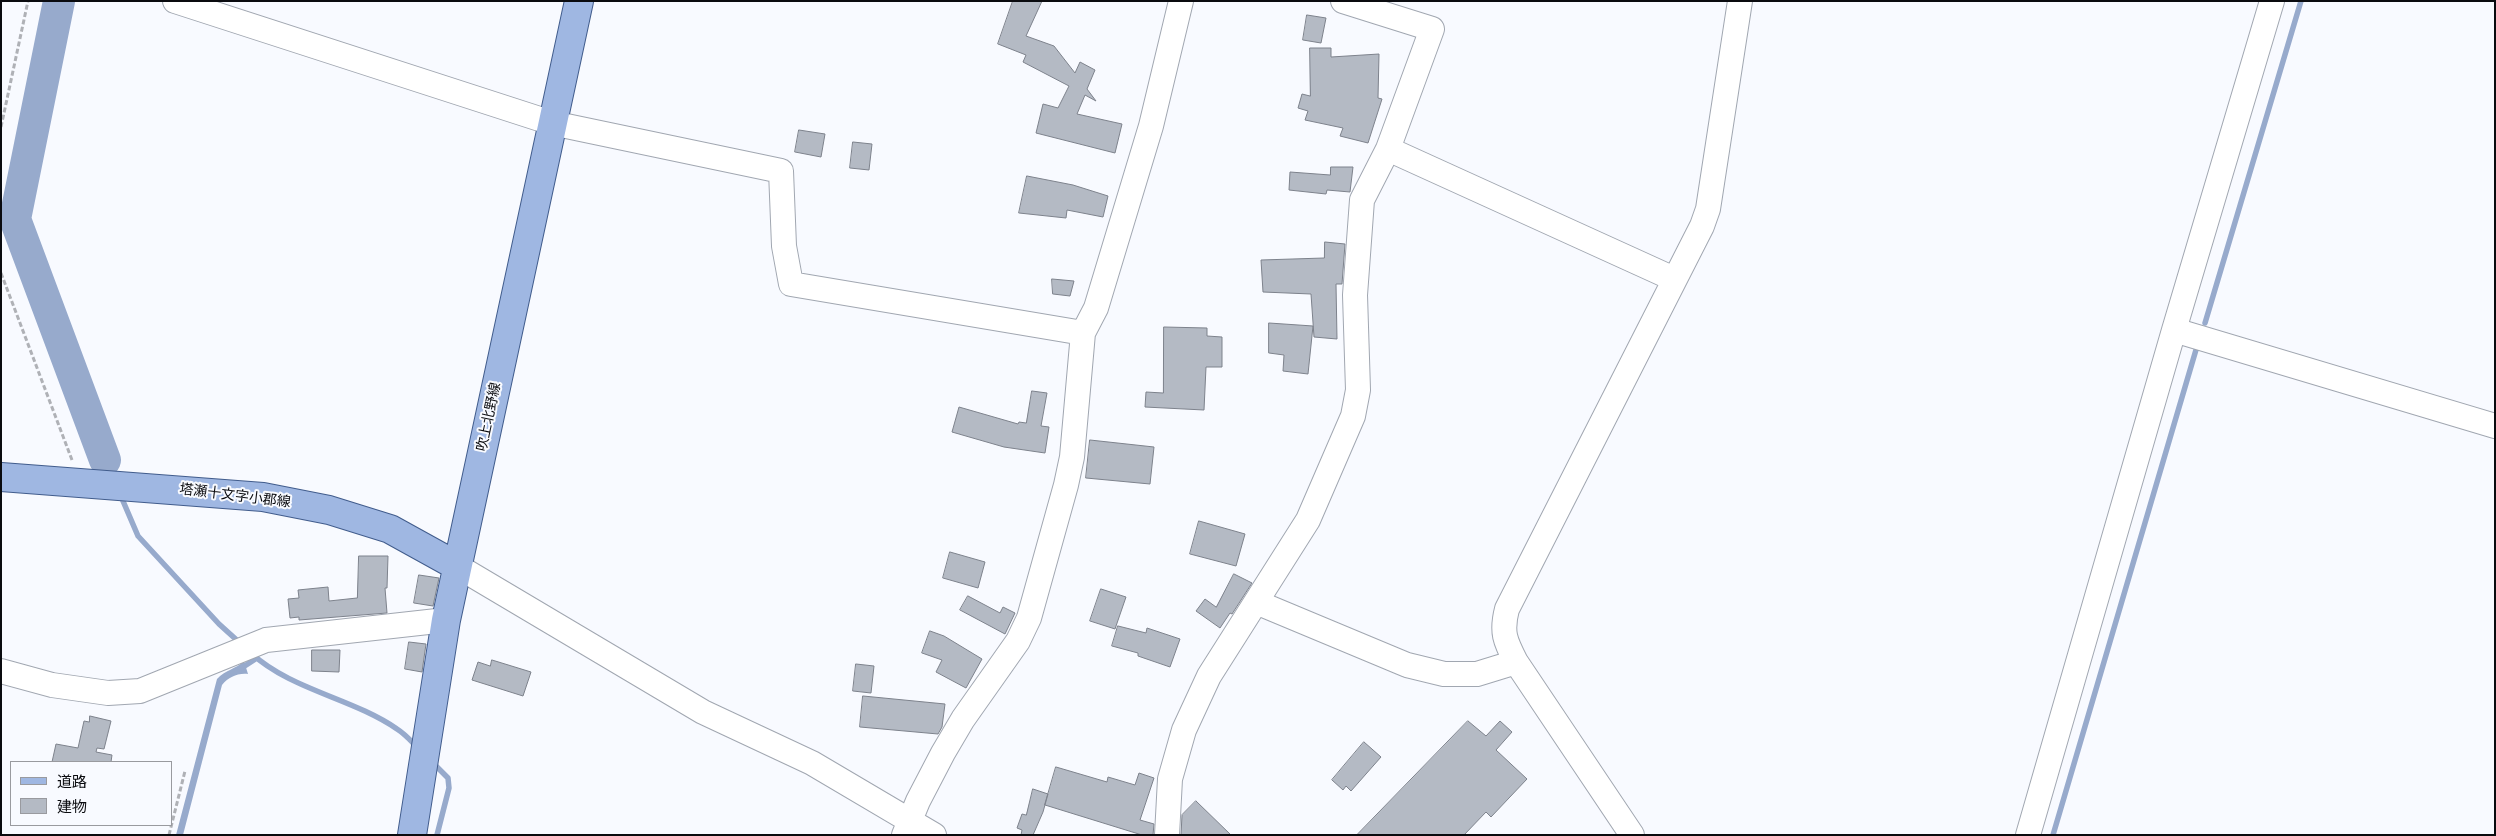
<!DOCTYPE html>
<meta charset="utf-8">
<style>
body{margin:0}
#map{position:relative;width:2496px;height:836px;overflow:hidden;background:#f8faff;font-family:"PT Sans Narrow","Noto Sans JP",sans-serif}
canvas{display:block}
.frame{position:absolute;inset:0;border:2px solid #0a0b0f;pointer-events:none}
.legend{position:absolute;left:10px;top:761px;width:162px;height:65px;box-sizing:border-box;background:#f8faff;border:1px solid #999a9f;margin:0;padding:6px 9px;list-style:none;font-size:15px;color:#0a0b0f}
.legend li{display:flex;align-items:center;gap:10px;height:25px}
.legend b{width:25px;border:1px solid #999a9f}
</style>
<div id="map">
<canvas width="2496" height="836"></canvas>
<div class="frame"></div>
<ul class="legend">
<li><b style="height:6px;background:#9fb7e2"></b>道路</li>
<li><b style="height:14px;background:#b4bac4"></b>建物</li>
</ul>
</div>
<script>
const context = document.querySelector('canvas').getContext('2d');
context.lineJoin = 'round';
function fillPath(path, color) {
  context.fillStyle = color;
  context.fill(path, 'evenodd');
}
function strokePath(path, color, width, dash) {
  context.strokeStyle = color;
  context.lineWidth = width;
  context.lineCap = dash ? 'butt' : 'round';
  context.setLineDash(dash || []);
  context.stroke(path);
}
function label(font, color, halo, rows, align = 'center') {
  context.font = font + ' "PT Sans Narrow","Noto Sans JP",sans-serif';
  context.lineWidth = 4;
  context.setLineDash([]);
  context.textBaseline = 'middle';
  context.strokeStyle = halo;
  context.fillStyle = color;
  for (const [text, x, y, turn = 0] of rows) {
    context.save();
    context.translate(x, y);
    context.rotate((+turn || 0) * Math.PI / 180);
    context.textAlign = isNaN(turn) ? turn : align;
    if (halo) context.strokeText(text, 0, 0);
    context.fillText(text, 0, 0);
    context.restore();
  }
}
fillPath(new Path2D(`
 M244,661L248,674C237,673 229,677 222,685L183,835H176L217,679C225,670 236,669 244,661Z`), '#97aacc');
strokePath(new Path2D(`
 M2205,323L2301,1
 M105,460L112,477
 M120,494L138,536L219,624L240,643
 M251,653C291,690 352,698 397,729C405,734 411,741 417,747
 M240,669L257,658
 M433,763L448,778L449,788L437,835
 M2053,835L2198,343`), '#97aacc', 5.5);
strokePath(new Path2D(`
 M59,1L15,219L105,460`), '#97aacc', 32);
const building = new Path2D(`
 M1013,1H1042L1026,36L1054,46L1075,73L1080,62L1095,70L1087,89L1096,101L1085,95L1077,114L1122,124L1115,153L1036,133L1043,104L1058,108L1069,86L1023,62L1026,55L998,44Z
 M1307,15L1326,18L1321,43L1303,40Z
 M1310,48H1331V57L1379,54L1378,98L1382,99L1368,143L1340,136L1343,128L1305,120L1308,111L1298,108L1302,94L1310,96Z
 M799,130L825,134L821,157L795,152Z
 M853,142L872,144L869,170L850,168Z
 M1331,167H1353L1350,192L1327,190L1326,194L1289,190L1290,172L1330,175Z
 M1027,176L1073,185L1108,196L1103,217L1067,210L1066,218L1019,213Z
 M1325,242L1345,244L1342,284H1336L1337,339L1314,337L1311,294L1263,292L1261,260L1324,258Z
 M1052,279L1074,281L1070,296L1053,294Z
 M1269,323L1313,326L1308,374L1283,371L1284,355L1269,353Z
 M1164,327L1207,328V336L1222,337V367H1206L1204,410L1145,407L1146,392L1163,393Z
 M1032,391L1047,393L1041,426L1049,427L1045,453L1004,447L952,432L959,407L1018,424L1019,422L1026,423Z
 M1090,440L1154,447L1150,484L1086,478Z
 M1199,521L1245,534L1236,566L1190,554Z
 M950,552L985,562L978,588L943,578Z
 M359,556H388L387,588H385L387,613L299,620V617L290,618L288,599L299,598L298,590L328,587L329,601L357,598Z
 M1234,574L1252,583L1232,614L1230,613L1220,628L1196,611L1205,599L1216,607Z
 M419,575L439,578L433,606L414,603Z
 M1101,589L1126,597L1115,629L1090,621Z
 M968,596L1000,613L1003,607L1015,613L1005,634L960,610Z
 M1118,626L1146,633L1147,628L1180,639L1170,667L1138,656V653L1112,646Z
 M930,631L944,636L982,659L966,688L936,672L942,660L922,653Z
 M409,642L426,644L422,672L405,669Z
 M312,650H340L339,672L312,671Z
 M492,660L531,672L523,696L472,680L478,662L490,666Z
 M856,664L874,666L871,693L853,691Z
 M863,696L945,704L942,727L938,734L860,727Z
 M90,716L111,721L104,749L97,748L96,752L112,755L111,762H52L56,744L78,748L84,721L89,722Z
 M1468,721L1486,736L1500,721L1512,732L1496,750L1527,779L1491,817L1486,812L1464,835H1357Z
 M1364,742L1381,757L1351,791L1346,786L1343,790L1332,780Z
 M1056,767L1107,782L1108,777L1135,785L1139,773L1154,778L1140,820L1154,824L1153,835H1142L1045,805Z
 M1033,789L1048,794L1043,812L1033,835H1021L1022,830L1017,828L1022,814L1026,815Z
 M1196,801L1231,835H1181L1182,815Z`);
fillPath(building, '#b4bac4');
strokePath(building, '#7d828c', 1);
const minor = new Path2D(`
 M175,1L552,123L781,171L784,246L791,284L1083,333
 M1388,149L1674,279
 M2174,330L2495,426
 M457,566L703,712L812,763L934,835
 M1256,602L1407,665L1444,674H1477L1516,662
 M1,671L52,685L108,693L140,691L266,640L446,620
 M904,835L918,801L943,753L963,719L1018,641L1029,618L1066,485L1072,457L1083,333L1096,308L1151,126L1181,1
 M1167,835L1170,779L1184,730L1209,676L1308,520L1353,416L1358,390L1355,295L1362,200L1388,149L1432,29L1343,1
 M1632,835L1516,662C1505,641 1501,632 1507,609L1702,226L1708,209L1740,1
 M2028,835L2174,330L2272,1`);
const major = new Path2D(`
 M1,477L263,497L329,510L390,529L457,566
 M412,835L446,620L579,1`);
strokePath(minor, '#a1a7b1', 26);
strokePath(major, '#415c8c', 30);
strokePath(new Path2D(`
 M1,127L28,1
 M1,273L72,460
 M169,835L185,771`), '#afb1b6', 3, [5, 2.5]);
strokePath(minor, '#fff', 24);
strokePath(major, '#9fb7e2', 28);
label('14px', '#0a0b0f', '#f8faff', [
 ["吹上北野線",489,417,-78],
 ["塔瀬十文字小郡線",235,496,7]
]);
</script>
